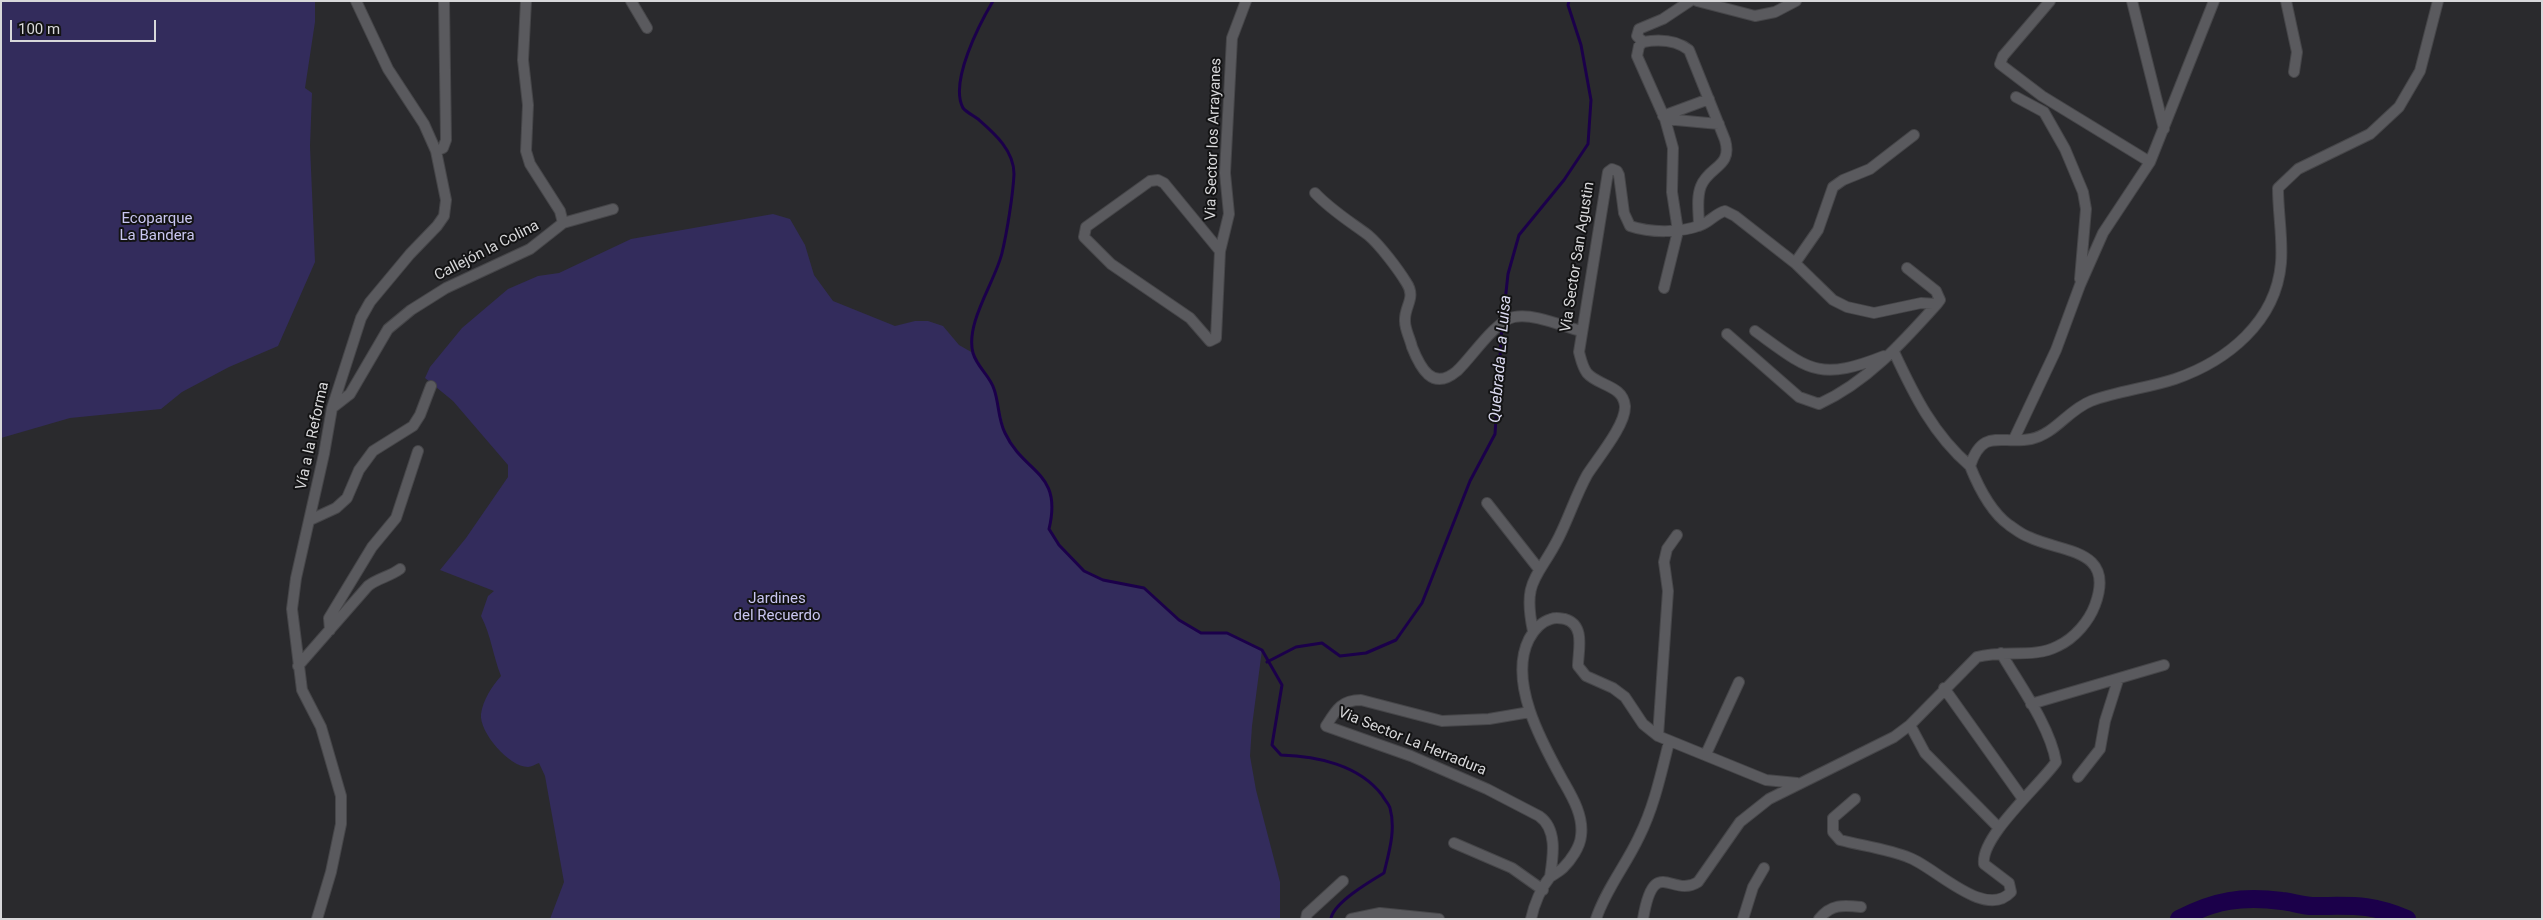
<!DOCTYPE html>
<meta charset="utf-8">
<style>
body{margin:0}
#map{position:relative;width:2543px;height:920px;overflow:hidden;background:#2a2a2d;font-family:Roboto,sans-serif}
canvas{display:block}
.frame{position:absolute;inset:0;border:2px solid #d8d8da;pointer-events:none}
.scale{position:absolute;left:10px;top:20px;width:146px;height:22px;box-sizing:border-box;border:2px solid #d8d8da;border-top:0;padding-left:6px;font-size:15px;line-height:18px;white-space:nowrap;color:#d8d8da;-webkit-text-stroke:4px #131314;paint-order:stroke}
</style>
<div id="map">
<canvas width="2543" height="920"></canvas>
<div class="frame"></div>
<div class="scale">100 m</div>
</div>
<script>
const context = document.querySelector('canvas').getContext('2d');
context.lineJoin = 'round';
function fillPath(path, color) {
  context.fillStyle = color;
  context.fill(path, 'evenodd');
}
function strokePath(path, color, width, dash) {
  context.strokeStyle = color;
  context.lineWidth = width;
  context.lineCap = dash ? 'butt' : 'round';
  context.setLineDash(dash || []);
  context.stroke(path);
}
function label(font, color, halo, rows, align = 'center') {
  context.font = font + ' Roboto,sans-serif';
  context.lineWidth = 4;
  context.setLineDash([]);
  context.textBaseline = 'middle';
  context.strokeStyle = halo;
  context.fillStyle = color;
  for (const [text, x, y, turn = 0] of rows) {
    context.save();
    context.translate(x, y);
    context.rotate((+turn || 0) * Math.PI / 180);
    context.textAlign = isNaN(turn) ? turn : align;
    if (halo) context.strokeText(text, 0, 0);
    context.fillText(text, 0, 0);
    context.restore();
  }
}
fillPath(new Path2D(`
 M1,1H315V22L305,88L312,93L310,146L315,262L278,346L229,367L182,392L161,409L70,418L1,438Z
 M773,214L790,219L805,245L814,275L833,301L895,326L915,321H928L943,326L959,345L973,353L994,387L1005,432L1016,449L1047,484L1052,498L1053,513L1049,529L1059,545L1084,571L1103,580L1144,588L1179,620L1201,633H1227L1262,650L1252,726L1250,756L1256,790L1280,882V919H550L564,882L545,776L539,763C536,764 531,767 528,767C509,767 479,732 481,714C483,700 492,686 501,676C493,656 491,635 481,616L488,596L494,591L440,570L466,538L508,477V465L453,401L425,378L430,367L462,328L508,289L538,276L559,273L631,239Z`), '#332c5c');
strokePath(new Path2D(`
 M993,1C980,23 949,82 963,108C966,112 974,116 978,119C994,133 1014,150 1014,174C1013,195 1007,232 1002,253C995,282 965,323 973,353C977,367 990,376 994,389C999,403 998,419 1005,433C1024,474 1063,471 1049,529L1059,545L1084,571L1103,580L1144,588L1179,620L1201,633H1227L1262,650L1282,685L1272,745L1281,755C1317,756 1359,765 1382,795C1384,799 1389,804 1390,808C1396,830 1389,852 1384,873C1369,882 1335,902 1331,918
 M1503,320L1508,274L1519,235L1564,180L1588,144L1591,100L1581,45L1568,5L1569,1
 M1267,662L1296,647L1322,643L1340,656L1366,653L1396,640L1422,603L1470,481L1495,434L1502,326`), '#1b004a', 3);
strokePath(new Path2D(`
 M2179,919C2215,900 2242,896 2282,901C2292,902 2303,906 2313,906C2352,906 2369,903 2407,919`), '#1b004a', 18);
const minor = new Path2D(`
 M526,1L523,60L528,105L526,151L530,164L560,211L563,223
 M631,1L647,28
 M1697,1L1755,16L1775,12L1796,1
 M2050,1L2003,56L2000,64L2042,96L2150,162
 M2132,1L2164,129
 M2286,1L2297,52L2294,72
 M1643,42L1637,36L1639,29L1663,19L1690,1
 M2016,97L2044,112L2065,149L2083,192L2086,209L2080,279
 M1663,116L1709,99
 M1665,119L1719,124
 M436,151L443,148L446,140L444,1
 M1315,193C1331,210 1349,221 1368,235C1380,245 1398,269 1406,282C1417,298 1404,306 1405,321C1405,330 1410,338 1412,347C1420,367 1432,392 1457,371C1472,357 1495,321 1514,317C1534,313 1562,326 1581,331
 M1220,251L1164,183L1158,180L1150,181L1086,227L1084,237L1111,264L1190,318L1210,341L1216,338L1220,251L1229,214L1225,173L1232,38L1246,1
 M1795,263L1818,230L1833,187L1843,180L1870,169L1914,135
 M1907,268L1936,291L1940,300L1937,304
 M1664,288L1678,231L1672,192L1673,148L1665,119L1637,56L1639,46L1643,42C1660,39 1676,40 1689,50L1725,140C1733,167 1709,166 1701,186C1696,198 1699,214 1699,226
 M1755,331C1809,370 1818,382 1884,356
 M1894,352C1914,395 1933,434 1970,466
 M332,408L350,394L388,329L411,310L446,288L530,249L563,223L613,209
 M2014,439L2056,350L2080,285L2103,233L2150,162L2214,1
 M1487,503L1538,568
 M310,520L336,508L347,498L359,470L373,451L413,426L420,415L431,386
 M330,630L329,618L372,547L396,518L418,451
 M1533,631C1522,579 1538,579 1559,537C1569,517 1576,495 1587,475C1597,459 1626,425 1625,406C1623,385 1598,386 1587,373C1582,366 1581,359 1579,352L1608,172L1612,169L1617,171L1619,175L1624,213L1630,226C1650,233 1681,233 1701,225C1710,222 1716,213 1725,211L1735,216L1795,263L1833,300L1847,307L1874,313L1921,303L1937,304C1902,343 1867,382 1819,404L1799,397L1727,334
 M298,666L368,586C378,578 389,577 400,569
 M1944,688L2023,799
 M2031,704L2164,665
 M1530,712L1489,719L1442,721L1361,700C1341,700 1336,710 1326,726L1411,756L1487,789L1539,816C1558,829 1553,857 1550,877
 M1910,725L1925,753L1999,828
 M1658,736L1668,591L1664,562L1667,549L1677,535
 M1706,754L1739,682
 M2078,777L2100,749L2105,721L2118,680
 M1855,799L1833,818V832L1840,840C1863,846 1888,849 1910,858C1936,868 1985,920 2011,892L2009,883L1984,864C1980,837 2040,785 2056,762C2050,726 2019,684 2001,653
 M1454,843L1512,868L1543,890
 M317,919L331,872L341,824V796L321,727L302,690L292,609L296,578L324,454L332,408L361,318L370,302L410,254L437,226L444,216L446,200L436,151L424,124L388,69L356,1
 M1306,919L1307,914L1343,881
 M1351,919L1380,913L1439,919
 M1531,919C1534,905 1541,888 1550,877C1554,874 1559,872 1563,868C1571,860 1580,847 1581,836C1584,815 1571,795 1562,779C1541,741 1508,681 1529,639C1534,630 1540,622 1551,619C1556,617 1559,618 1565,619C1586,625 1578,651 1578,666L1586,676L1613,688L1625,697L1643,724L1658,736L1766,780L1797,783
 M1596,919C1606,889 1626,865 1639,837C1654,807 1661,774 1669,742
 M1643,919C1654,853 1672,899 1698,882L1740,822L1769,799L1894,737L1910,725L1977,657C2004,649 2033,659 2058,646C2075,638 2089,621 2095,605C2116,548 2062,553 2029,537C2022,535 2015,529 2009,525C1991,512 1978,486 1970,466C1983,427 2001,445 2031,439C2055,434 2068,410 2091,401C2118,391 2148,388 2175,379C2227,361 2276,322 2281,263C2283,239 2278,213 2278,188L2298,169L2370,134L2399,107L2420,71L2438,1
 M1743,919L1753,887L1764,868
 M1819,919C1831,904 1843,905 1861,907`);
strokePath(minor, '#464649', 12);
strokePath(minor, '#5a5a5e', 10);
label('15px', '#d8d8da', '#131314', [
 ["Via Sector los Arrayanes",1214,139,-88],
 ["Callejón la Colina",487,251,-27],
 ["Via Sector San Agustin",1578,257,-81],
 ["Vía a la Reforma",313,436,-78],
 ["Via Sector La Herradura",1412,742,22]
]);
label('15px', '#c9c6f1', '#131314', [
 ["Ecoparque",157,219],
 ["La Bandera",157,236],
 ["Jardines",777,599],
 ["del Recuerdo",777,616]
]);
label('italic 16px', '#dbdaf0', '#131314', [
 ["Quebrada La Luisa",1501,359,-85]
]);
</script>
